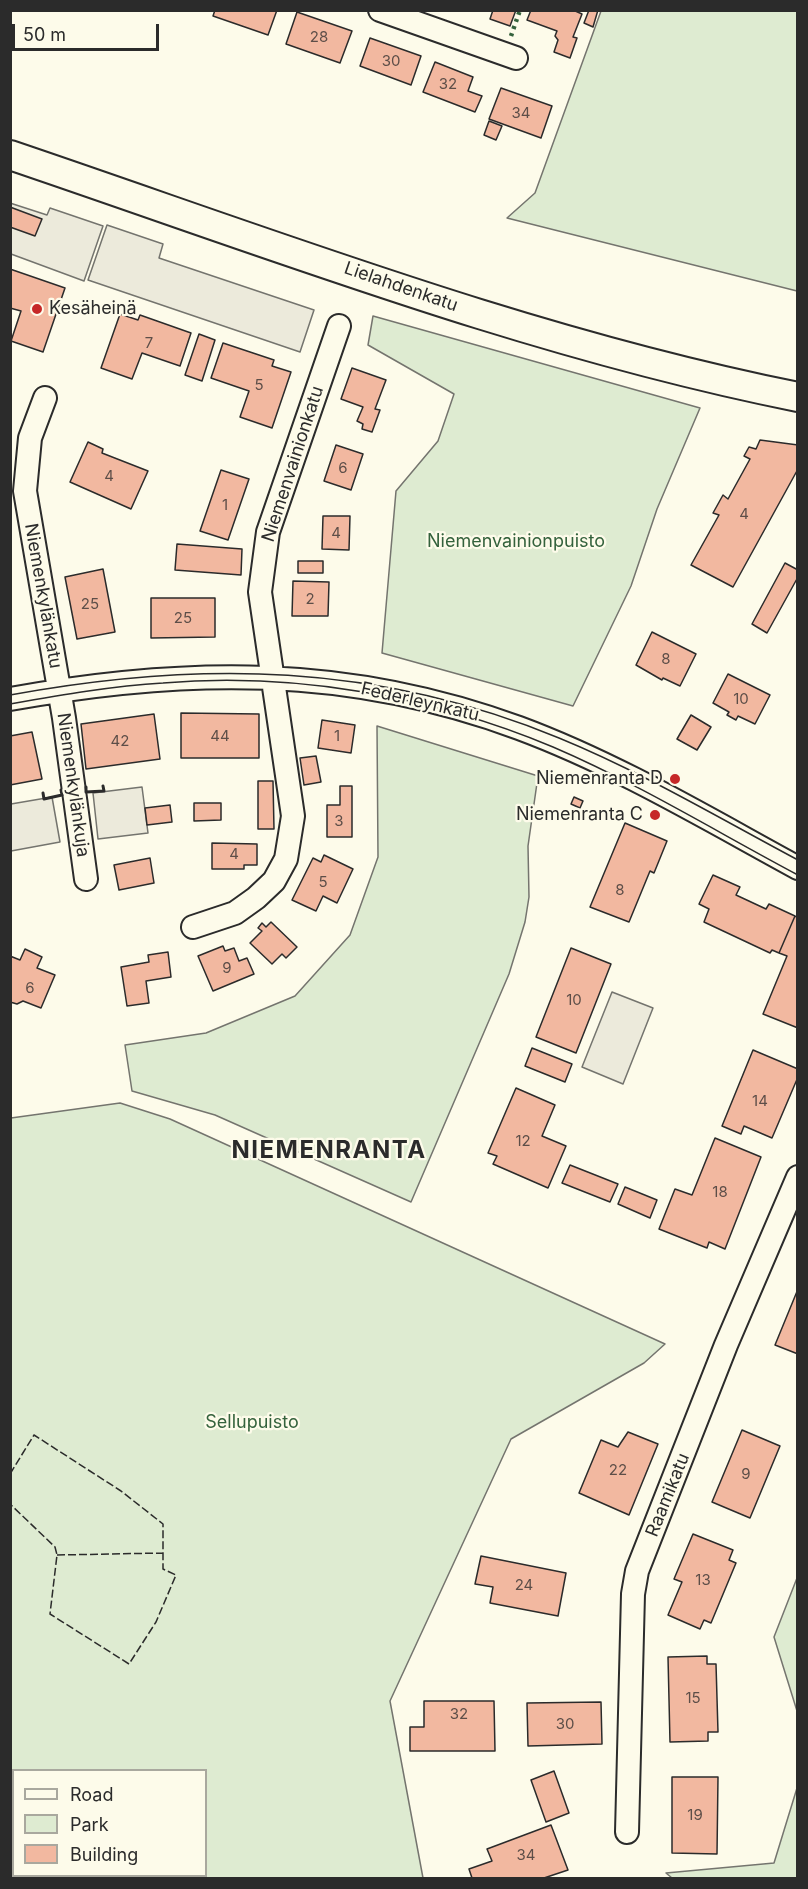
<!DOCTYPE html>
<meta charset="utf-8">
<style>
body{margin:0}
#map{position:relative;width:808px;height:1889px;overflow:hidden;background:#fdfbea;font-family:Inter,sans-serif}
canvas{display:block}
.frame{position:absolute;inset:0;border:12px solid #2b2b2b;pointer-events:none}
.legend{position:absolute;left:12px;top:1769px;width:195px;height:108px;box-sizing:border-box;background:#fdfbea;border:2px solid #a9a89e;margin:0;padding:8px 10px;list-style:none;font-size:18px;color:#2b2b2b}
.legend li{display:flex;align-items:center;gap:12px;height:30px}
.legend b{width:30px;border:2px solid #a9a89e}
.scale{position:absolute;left:12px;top:24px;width:147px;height:27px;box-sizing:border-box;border:3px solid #2b2b2b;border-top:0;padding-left:8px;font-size:18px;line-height:21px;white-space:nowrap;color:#2b2b2b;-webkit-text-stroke:4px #fdfbea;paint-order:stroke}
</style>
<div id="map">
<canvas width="808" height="1889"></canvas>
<div class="frame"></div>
<ul class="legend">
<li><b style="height:8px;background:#fdfbea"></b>Road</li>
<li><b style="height:16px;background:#deebd1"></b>Park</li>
<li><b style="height:16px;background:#f2b8a0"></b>Building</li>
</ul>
<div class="scale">50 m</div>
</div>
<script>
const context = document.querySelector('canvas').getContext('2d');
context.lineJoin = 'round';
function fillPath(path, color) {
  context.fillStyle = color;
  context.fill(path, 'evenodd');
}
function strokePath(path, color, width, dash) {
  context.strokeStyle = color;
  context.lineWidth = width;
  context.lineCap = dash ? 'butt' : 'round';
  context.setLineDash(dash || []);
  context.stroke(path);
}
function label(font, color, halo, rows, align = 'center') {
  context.font = font + ' Inter,sans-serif';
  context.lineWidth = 4.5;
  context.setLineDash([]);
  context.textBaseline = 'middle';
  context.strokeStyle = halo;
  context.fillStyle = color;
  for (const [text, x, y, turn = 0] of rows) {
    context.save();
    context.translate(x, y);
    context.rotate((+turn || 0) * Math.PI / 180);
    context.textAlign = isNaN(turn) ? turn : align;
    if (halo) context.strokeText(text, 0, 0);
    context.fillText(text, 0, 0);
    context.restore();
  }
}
const green = new Path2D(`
 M601,11H797V291L507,218L535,193Z
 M373,316L700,408L657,509L631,586L573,706L382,653L396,491L438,441L454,394L368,345Z
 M377,726L538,776L528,846L529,897L525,922L509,974L411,1202L215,1115L132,1091L125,1045L206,1033L295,996L350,935L378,857Z
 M120,1103L170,1119L665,1344L644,1363L511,1439L390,1701L423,1878H11V1118ZM14,1770H206V1876H14Z
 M797,1578V1711L774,1637Z
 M797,1788V1878H672L666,1873L774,1863Z`);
fillPath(green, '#deebd1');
strokePath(green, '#74746e', 1.5);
const parking = new Path2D(`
 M10,203L47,215L50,208L103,226L84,281L11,254Z
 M107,225L163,244L159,258L314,310L300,352L88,280Z
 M142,787L148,833L98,839L93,793Z
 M52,797L60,842L11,851V804Z
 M612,992L653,1008L623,1084L582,1067Z`);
fillPath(parking, '#eceadb');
strokePath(parking, '#74746e', 1.5);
const building = new Path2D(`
 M215,10H277L268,35L213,16Z
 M493,10H516L510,26L490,19Z
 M531,10H573L582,14L573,37L577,38L570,58L554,52L558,40L555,36L557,31L527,20Z
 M589,10H598L593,27L584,23Z
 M297,12L352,31L340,63L286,44Z
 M370,38L421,56L411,85L360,66Z
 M435,62L473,77L468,91L482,96L475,112L423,92Z
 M501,88L552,106L541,138L489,119Z
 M489,121L502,126L496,140L484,135Z
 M10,207L42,219L35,236L10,227Z
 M10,269L65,288L43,352L11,341L21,311L10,308Z
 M120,314L138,320L140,315L191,333L180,366L142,353L132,379L101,368Z
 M199,334L215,340L202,381L185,375Z
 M223,343L274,360L272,366L291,372L272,428L240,417L249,391L211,378Z
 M352,368L386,380L375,409L380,410L372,432L362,429L363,424L357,421L363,407L341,399Z
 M760,440L798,445V469L733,587L691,565L719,515L713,513L723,495L728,499L750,459L744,456L749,447L756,449Z
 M88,442L103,449L102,453L148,471L131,509L70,482Z
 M336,445L363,454L351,490L324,481Z
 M221,470L249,479L228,540L200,531Z
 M323,516H350L349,550L322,549Z
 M177,544L242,549L241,575L175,570Z
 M298,561H323V573H298Z
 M785,563L798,570V577L767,633L752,624Z
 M103,569L115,632L77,639L65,577Z
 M293,581L329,582L328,616H292Z
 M151,598H215V637L151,638Z
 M652,632L696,654L680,686L663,678L662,680L636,665Z
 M728,674L770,695L755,724L738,716L736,720L727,715L729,712L713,703Z
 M181,713L259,714V758H181Z
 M154,714L160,759L86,769L81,724Z
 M691,715L711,727L697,750L677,739Z
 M322,720L355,725L351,753L318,748Z
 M32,732L42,779L10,785V736Z
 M316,756L321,782L304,785L300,758Z
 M258,781H273L274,829H258Z
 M340,786H352V837H327V805H340Z
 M574,797L583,801L580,808L571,804Z
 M194,803H221V820L194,821Z
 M170,805L172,822L147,825L145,808Z
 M625,823L667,841L654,873L650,871L629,922L590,907Z
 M212,843L257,844V865H244V869H212Z
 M324,855L353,869L337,903L323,896L316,911L292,900L313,858L321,862Z
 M150,858L154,883L119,890L114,865Z
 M713,875L740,887L736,895L766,909L769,904L795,916L779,953L772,950L770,953L704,922L709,909L699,904Z
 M795,916L798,918V1028L763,1014L787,956L779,953Z
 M271,922L297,947L286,958L282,954L272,964L250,943L262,931L258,928L262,923L266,927Z
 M223,946L225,951L234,948L239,961L247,958L254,974L213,991L198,956Z
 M571,948L611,964L576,1053L536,1037Z
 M25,949L42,957L37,968L55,975L41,1008L23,1001L17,1004L10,1002V956L20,960Z
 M168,952L171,977L146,981L149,1003L127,1006L121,967L149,962L148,955Z
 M532,1048L572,1064L565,1082L525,1066Z
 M753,1050L798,1069V1077L772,1138L744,1126L741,1134L722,1126Z
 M516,1088L555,1105L542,1136L566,1146L548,1188L493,1164L497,1156L488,1153Z
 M715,1138L761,1157L725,1249L709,1242L707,1248L659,1229L675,1189L692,1195Z
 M570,1165L618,1184L610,1202L562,1183Z
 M625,1187L657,1200L650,1218L618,1204Z
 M798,1289V1354L775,1345Z
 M742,1430L780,1446L750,1518L712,1502Z
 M628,1432L658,1444L629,1515L579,1493L601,1440L618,1447Z
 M693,1534L733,1550L729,1560L736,1563L711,1623L704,1620L700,1629L668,1615L682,1582L674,1579Z
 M481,1556L566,1573L558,1616L490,1603L493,1587L475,1584Z
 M707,1656V1664H716L718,1732H708V1741L670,1742L668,1657Z
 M424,1701H494L495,1751H410V1727H424Z
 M601,1702L602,1744L528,1746L527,1703Z
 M554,1771L569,1813L546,1822L531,1780Z
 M672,1777H718L717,1854L672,1853Z
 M551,1825L568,1870L544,1878H472L469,1869L492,1861L487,1849Z`);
fillPath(building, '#f2b8a0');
strokePath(building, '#2b2b2b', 1.5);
const minor = new Path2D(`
 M380,10L516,58
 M45,398L30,438L25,491L64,718L86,879
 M10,699C187,667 348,665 519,728C616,764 706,818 798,868
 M193,927L235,913L256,898L274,881L286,859L293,816L260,592L268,532L339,326
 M627,1832L633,1594L637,1571L726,1345L798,1177`);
const major = new Path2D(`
 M10,155C270,243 528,343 798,397`);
strokePath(minor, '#2b2b2b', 26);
strokePath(major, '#2b2b2b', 32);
strokePath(minor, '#fdfbea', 22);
strokePath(major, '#fdfbea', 28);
strokePath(new Path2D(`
 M10,695C200,660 378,663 559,738C642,772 719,818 798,860
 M10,704C61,695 112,686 163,683C294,672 432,696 553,747C637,783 717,832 798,875`), '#2b2b2b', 1.5);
strokePath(new Path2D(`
 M442,11V10
 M511,36L520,10`), '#34623c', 4.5, [3, 4.5]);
strokePath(new Path2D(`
 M10,1474L34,1435L121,1491L163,1524V1569L176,1575L156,1622L129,1664L50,1614L57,1555L55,1547L10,1504
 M57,1555L163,1553`), '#2b2b2b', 1.5, [8, 3]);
strokePath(new Path2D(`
 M86,787V792L104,791L103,786
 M43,793L44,799L62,795L61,790`), '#2b2b2b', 3);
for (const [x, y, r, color] of [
 [37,309,6,"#c62828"],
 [675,779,6,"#c62828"],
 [655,815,6,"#c62828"]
]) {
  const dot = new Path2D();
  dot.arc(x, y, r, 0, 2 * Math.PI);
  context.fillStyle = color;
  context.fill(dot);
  strokePath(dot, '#fdfbea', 2);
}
label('15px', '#5d4e48', null, [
 ["28",319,37],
 ["30",391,61],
 ["32",448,84],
 ["34",521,113],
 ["7",149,343],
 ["5",259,385],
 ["6",343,468],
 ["4",109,476],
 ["1",225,505],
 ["4",744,514],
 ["4",336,533],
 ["2",310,599],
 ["25",90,604],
 ["25",183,618],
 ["8",666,659],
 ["10",741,699],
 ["44",220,736],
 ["1",337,736],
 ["42",120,741],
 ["3",339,821],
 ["4",234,854],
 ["5",323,882],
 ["8",620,890],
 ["9",227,968],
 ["6",30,988],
 ["10",574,1000],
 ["14",760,1101],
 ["12",523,1141],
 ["18",720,1192],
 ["22",618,1470],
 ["9",746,1474],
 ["13",703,1580],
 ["24",524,1585],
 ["15",693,1698],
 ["32",459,1714],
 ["30",565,1724],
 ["19",695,1815],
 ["34",526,1855]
]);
label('18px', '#2b2b2b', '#fdfbea', [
 ["Lielahdenkatu",401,287,19],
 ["Niemenvainionkatu",293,464,-72],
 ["Niemenkylänkatu",43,596,80],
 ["Federleynkatu",420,702,13],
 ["Niemenkylänkuja",73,785,82],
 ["Raamikatu",668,1495,-68]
]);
label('18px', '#2b2b2b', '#fdfbea', [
 ["Kesäheinä",49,309,"left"],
 ["Niemenranta D",663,779],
 ["Niemenranta C",643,815]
], 'right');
label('18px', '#34623c', '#fdfbea', [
 ["Niemenvainionpuisto",516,542],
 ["Sellupuisto",252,1423]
]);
context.letterSpacing = '1.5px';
label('bold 24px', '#2b2b2b', '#fdfbea', [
 ["NIEMENRANTA",329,1151]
]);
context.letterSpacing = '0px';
</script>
